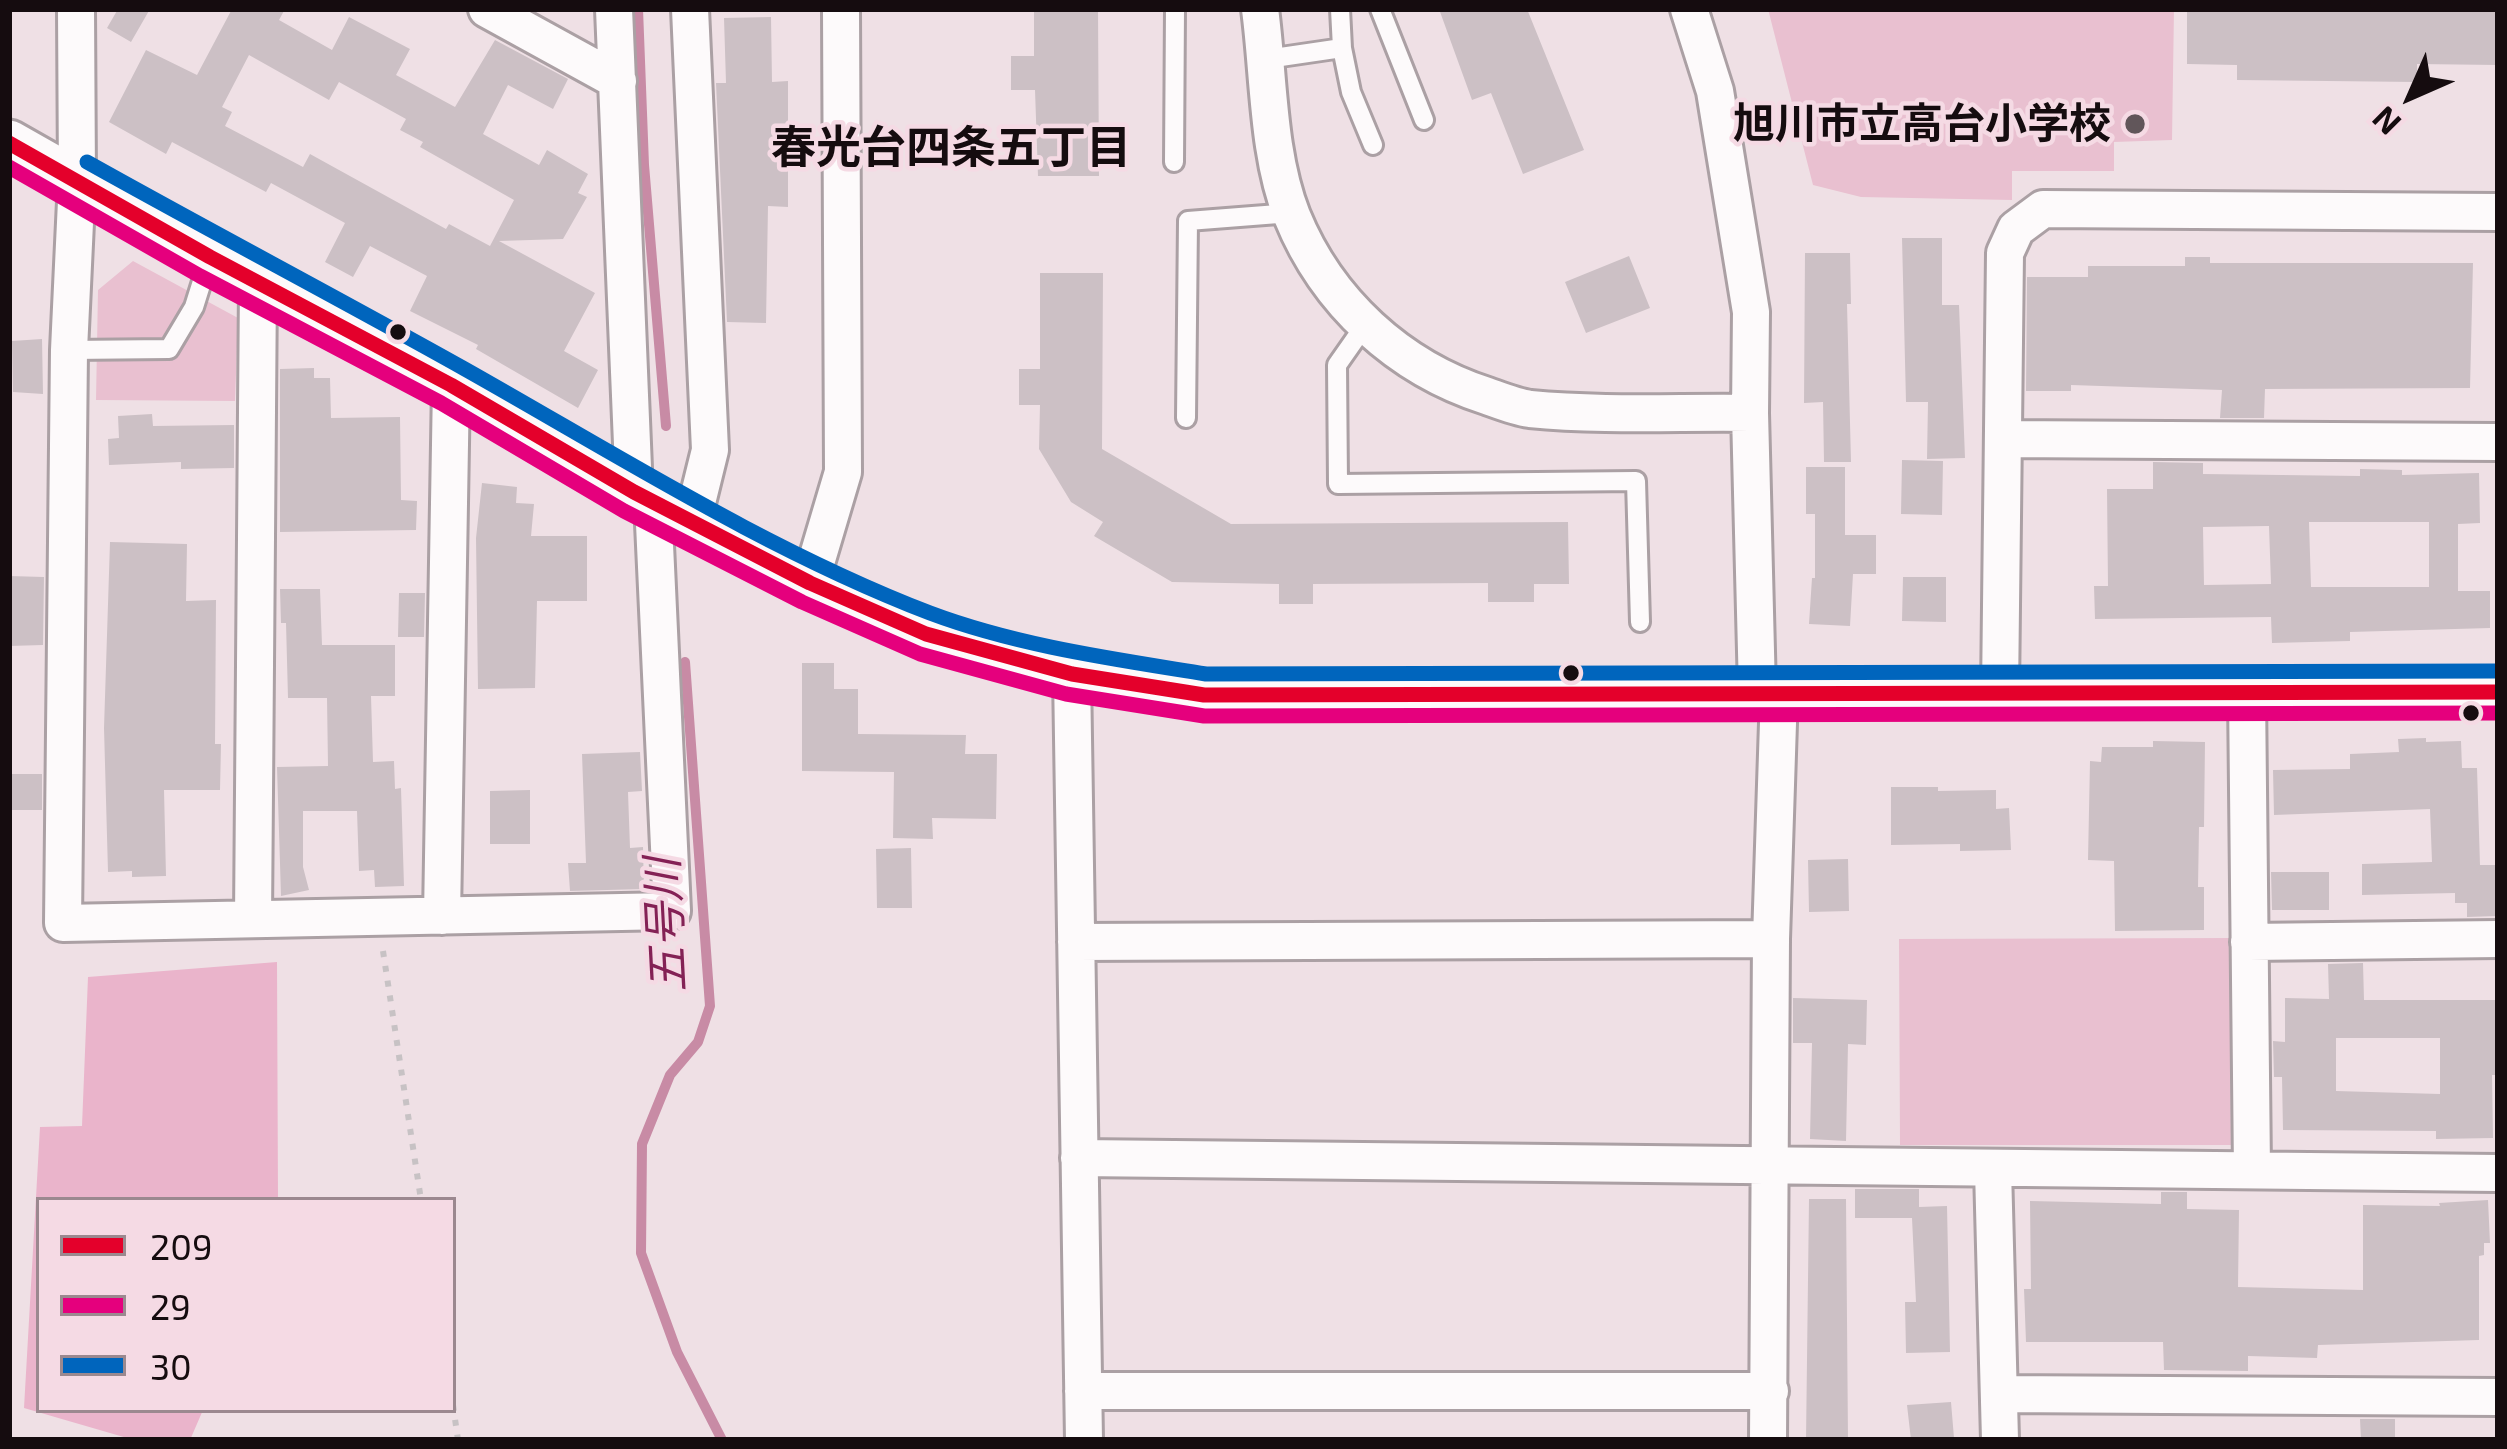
<!DOCTYPE html>
<meta charset="utf-8">
<style>
body{margin:0}
#map{position:relative;width:2507px;height:1449px;overflow:hidden;background:#efe0e5;font-family:"Exo 2",sans-serif}
canvas{display:block}
.frame{position:absolute;inset:0;border:12px solid #150c0f;pointer-events:none}
.legend{position:absolute;left:36px;top:1197px;width:420px;height:216px;box-sizing:border-box;background:#f5dae4;border:3px solid #9b888f;margin:0;padding:15px 21px;list-style:none;font-size:36px;color:#150c0f}
.legend li{display:flex;align-items:center;gap:24px;height:60px}
.legend b{width:60px;border:3px solid #9b888f}
.north{position:absolute;left:2351px;top:36px;width:120px;height:120px;-webkit-text-stroke:9px #f5dae4;paint-order:stroke;rotate:225deg;font-size:33px;font-weight:700;line-height:48px;text-align:center;color:#150c0f}
.north::after{content:'';display:block;margin:auto;width:42px;height:54px;background:#150c0f;clip-path:polygon(50% 0,100% 100%,50% 72%,0 100%)}
</style>
<div id="map">
<canvas width="2507" height="1449"></canvas>
<div class="frame"></div>
<ul class="legend">
<li><b style="height:15px;background:#e4002b"></b>209</li>
<li><b style="height:15px;background:#e5007d"></b>29</li>
<li><b style="height:15px;background:#0065bd"></b>30</li>
</ul>
<div class="north">N</div>
</div>
<script>
const context = document.querySelector('canvas').getContext('2d');
context.lineJoin = 'round';
function fillPath(path, color) {
  context.fillStyle = color;
  context.fill(path, 'evenodd');
}
function strokePath(path, color, width, dash) {
  context.strokeStyle = color;
  context.lineWidth = width;
  context.lineCap = dash ? 'butt' : 'round';
  context.setLineDash(dash || []);
  context.stroke(path);
}
function label(font, color, halo, rows, align = 'center') {
  context.font = font + ' "Exo 2","Noto Sans JP",sans-serif';
  context.lineWidth = 9;
  context.setLineDash([]);
  context.textBaseline = 'middle';
  context.strokeStyle = halo;
  context.fillStyle = color;
  for (const [text, x, y, turn = 0] of rows) {
    context.save();
    context.translate(x, y);
    context.rotate((+turn || 0) * Math.PI / 180);
    context.textAlign = isNaN(turn) ? turn : align;
    if (halo) context.strokeText(text, 0, 0);
    context.fillText(text, 0, 0);
    context.restore();
  }
}
fillPath(new Path2D(`
 M1768,9H2174L2172,140L2114,142V171H2012V200L1861,197L1813,185Z
 M133,261L238,318L235,401L96,400L98,290Z
 M2230,938L2231,1145H1900L1899,939Z`), '#e9c0d0');
fillPath(new Path2D(`
 M277,962L278,1200H39V1410H203L190,1440H134L24,1408L40,1127L82,1126L88,977Z`), '#eab4cb');
strokePath(new Path2D(`
 M638,9L644,165L666,426
 M685,662L710,1006L698,1042L670,1075L642,1144L641,1253L677,1352L722,1440`), '#c88ba5', 10);
fillPath(new Path2D(`
 M118,9H150L131,42L107,28Z
 M232,9H285L279,20L332,50L349,17L410,49L396,75L455,107L495,40L568,79L553,109L508,85L483,134L539,165L547,150L588,174L578,193L587,197L563,239L499,241L595,293L564,351L598,370L578,408L476,349L478,345L410,311L427,276L370,246L353,277L325,262L345,223L271,183L266,192L172,142L166,154L109,122L146,50L197,75ZM249,55L329,100L339,82L406,119L400,130L423,142L420,147L514,200L490,246L449,224L446,229L310,154L303,167L225,126L232,112L222,107Z
 M1034,9H1098L1099,176H1038L1035,90H1011V56H1034Z
 M1439,9H1527L1584,150L1523,174L1491,93L1472,100Z
 M2187,9H2498V65L2417,64V82L2237,80V65L2187,64Z
 M771,17L772,82L788,81V207L768,206L766,323L727,322L716,83H726L724,18Z
 M1902,238H1942V305H1959L1965,458L1927,459L1928,402H1906Z
 M1805,253H1850L1851,304H1847L1851,462H1824L1823,402L1804,403Z
 M1629,256L1650,308L1586,333L1565,282Z
 M2185,257H2210V263H2473L2470,388L2265,389L2264,418H2220L2222,390L2071,385V391H2026L2027,277H2088V266H2185Z
 M1040,273H1103L1102,449L1231,524L1568,522L1569,584H1534V602H1488V583L1313,584V604H1279V584L1172,582L1094,536L1103,522L1071,502L1039,449L1040,405H1019V369H1040Z
 M42,339L43,394L13,392L12,341Z
 M314,368V378H330L331,418L400,417L401,500L417,501L416,530L280,532V369Z
 M152,414L153,426L234,425V468L181,469V462L109,465L108,439L119,438L118,416Z
 M1902,460L1943,461L1942,515L1901,514Z
 M2153,462L2203,463V474L2360,476V469L2402,470V475L2479,473L2480,523L2458,524V591H2490V628L2350,632V641L2272,643L2271,617L2095,619L2094,586H2108L2107,489H2153ZM2309,522H2429V587H2311ZM2269,526L2271,584L2204,585L2203,527Z
 M1806,467H1845V535H1876V574H1853L1850,626L1809,624L1812,578H1815V514H1806Z
 M482,483L517,487L516,503L534,504L531,536H587V601H537L535,688L478,689L476,538Z
 M110,542L187,544L186,601L216,600L215,744H221L220,790H164L166,876L132,877V871L108,872L104,728Z
 M9,576L44,577L43,645L9,646Z
 M1903,577H1946V622L1902,621Z
 M280,589H320L322,645H395V696H371L373,762L394,761L395,789L401,788L404,886L375,887L374,870L359,871L357,811H303V867L309,890L281,896L277,767L328,766L327,698H288L286,623H281Z
 M399,593H425L424,637H398Z
 M802,663H834V689H858V734L966,735L965,754H997L996,819L932,818L933,839L893,838L894,772L802,771Z
 M2426,738V742L2461,741L2462,768H2477L2480,865H2498L2497,916L2467,917V903H2455V893L2362,895V864L2432,862L2430,809L2274,815L2273,770L2350,769V754L2399,752L2398,739Z
 M2153,741L2205,742L2204,827H2199L2198,887H2204V930L2115,931L2114,861L2088,860L2090,761L2101,762L2102,747H2153Z
 M640,752L642,791L628,792L630,848L643,847L644,889L570,891L568,863H586L582,754Z
 M9,774H42V810H9Z
 M1891,787H1938V791L1996,790V809L2009,808L2011,850L1960,851V844L1891,845Z
 M530,790V844H490V791Z
 M911,848L912,908H877L876,849Z
 M1848,859L1849,911L1809,912L1808,860Z
 M2271,872H2329V910H2272Z
 M2363,963L2364,1000H2498V1075H2492L2493,1138L2436,1139V1131L2283,1130L2282,1077H2274L2273,1041L2285,1042V998L2329,999L2328,964ZM2336,1038H2440V1094L2336,1091Z
 M1793,998L1867,1000L1866,1045L1848,1044L1846,1141L1810,1139L1812,1043H1793Z
 M1855,1189H1919V1207L1947,1206L1950,1352L1906,1353L1905,1302H1916L1912,1218H1855Z
 M2161,1192H2187V1209L2239,1210L2238,1287L2363,1290V1205L2440,1206L2439,1203L2488,1200L2490,1243H2484V1255L2479,1256V1340L2318,1345L2317,1358L2248,1356V1371L2164,1370L2163,1342H2026L2024,1289H2031L2030,1201L2161,1204Z
 M1809,1199H1846L1848,1440H1806Z
 M1951,1402L1954,1438L1911,1440L1907,1405Z
 M2360,1419H2395V1440H2361Z`), '#ccc0c5');
const service = new Path2D(`
 M1380,9L1424,120
 M1342,48L1351,92L1373,145
 M1267,59L1342,48L1340,9
 M1174,162L1175,9
 M1365,325L1337,365L1338,484L1636,481L1640,622
 M69,350L169,349L194,307L209,259
 M1186,418L1188,221L1291,213`);
const minor = new Path2D(`
 M76,9L77,180L69,350L63,923L672,911L653,502
 M487,9L618,81
 M614,9L634,492
 M690,9L710,450L692,523
 M1260,9C1269,76 1267,153 1292,216C1327,302 1399,368 1487,396C1501,401 1516,407 1530,409C1603,416 1677,412 1750,413
 M1689,9L1715,91L1751,312L1750,413L1757,691
 M2003,439L2498,442
 M810,583L843,472L841,9
 M1072,674L1084,1440
 M2247,693L2252,1170
 M2000,694L2005,253L2016,229L2043,209L2498,212
 M442,916L451,385
 M253,919L258,283
 M1076,942L1771,939
 M2249,942L2498,939
 M1079,1158L2498,1173
 M1993,1169L2000,1440
 M1083,1391H1770
 M1999,1394L2498,1397
 M1768,1440L1771,939L1779,692`);
const tertiary = new Path2D(`
 M9,143L210,257L451,385L634,492L810,583L926,634L1072,674L1204,695L1757,691L2000,694L2498,692`);
strokePath(service, '#aba0a4', 24);
strokePath(minor, '#aba0a4', 42);
strokePath(tertiary, '#aba0a4', 51);
strokePath(new Path2D(`
 M383,951L421,1200
 M453,1405L458,1440`), '#c7c2c4', 6, [6, 9]);
strokePath(service, '#fdfafb', 18);
strokePath(minor, '#fdfafb', 36);
strokePath(tertiary, '#fdfafb', 45);
strokePath(new Path2D(`
 M9,143L210,257L451,385L634,492L810,583L926,634L1072,674L1204,695L2498,692`), '#e4002b', 15);
strokePath(new Path2D(`
 M9,167L200,276L441,403L624,511L802,602L920,654L1066,694L1204,716L2498,713`), '#e5007d', 15);
strokePath(new Path2D(`
 M87,162C212,232 338,298 463,368C616,454 766,550 930,613C1018,646 1114,659 1206,674L2498,671`), '#0065bd', 15);
for (const [x, y, r, color] of [
 [2135,124,12,"#61565a"],
 [398,332,10,"#150c0f"],
 [1571,673,10,"#150c0f"],
 [2471,713,10,"#150c0f"]
]) {
  const dot = new Path2D();
  dot.arc(x, y, r, 0, 2 * Math.PI);
  context.fillStyle = color;
  context.fill(dot);
  strokePath(dot, '#f5dae4', 4.5);
}
label('bold 42px', '#150c0f', '#f5dae4', [
 ["旭川市立高台小学校",2111,124]
], 'right');
label('bold 45px', '#150c0f', '#f5dae4', [
 ["春光台四条五丁目",951,148]
]);
label('italic 45px', '#842155', '#f5dae4', [
 ["五号川",666,925,-93]
]);
</script>
